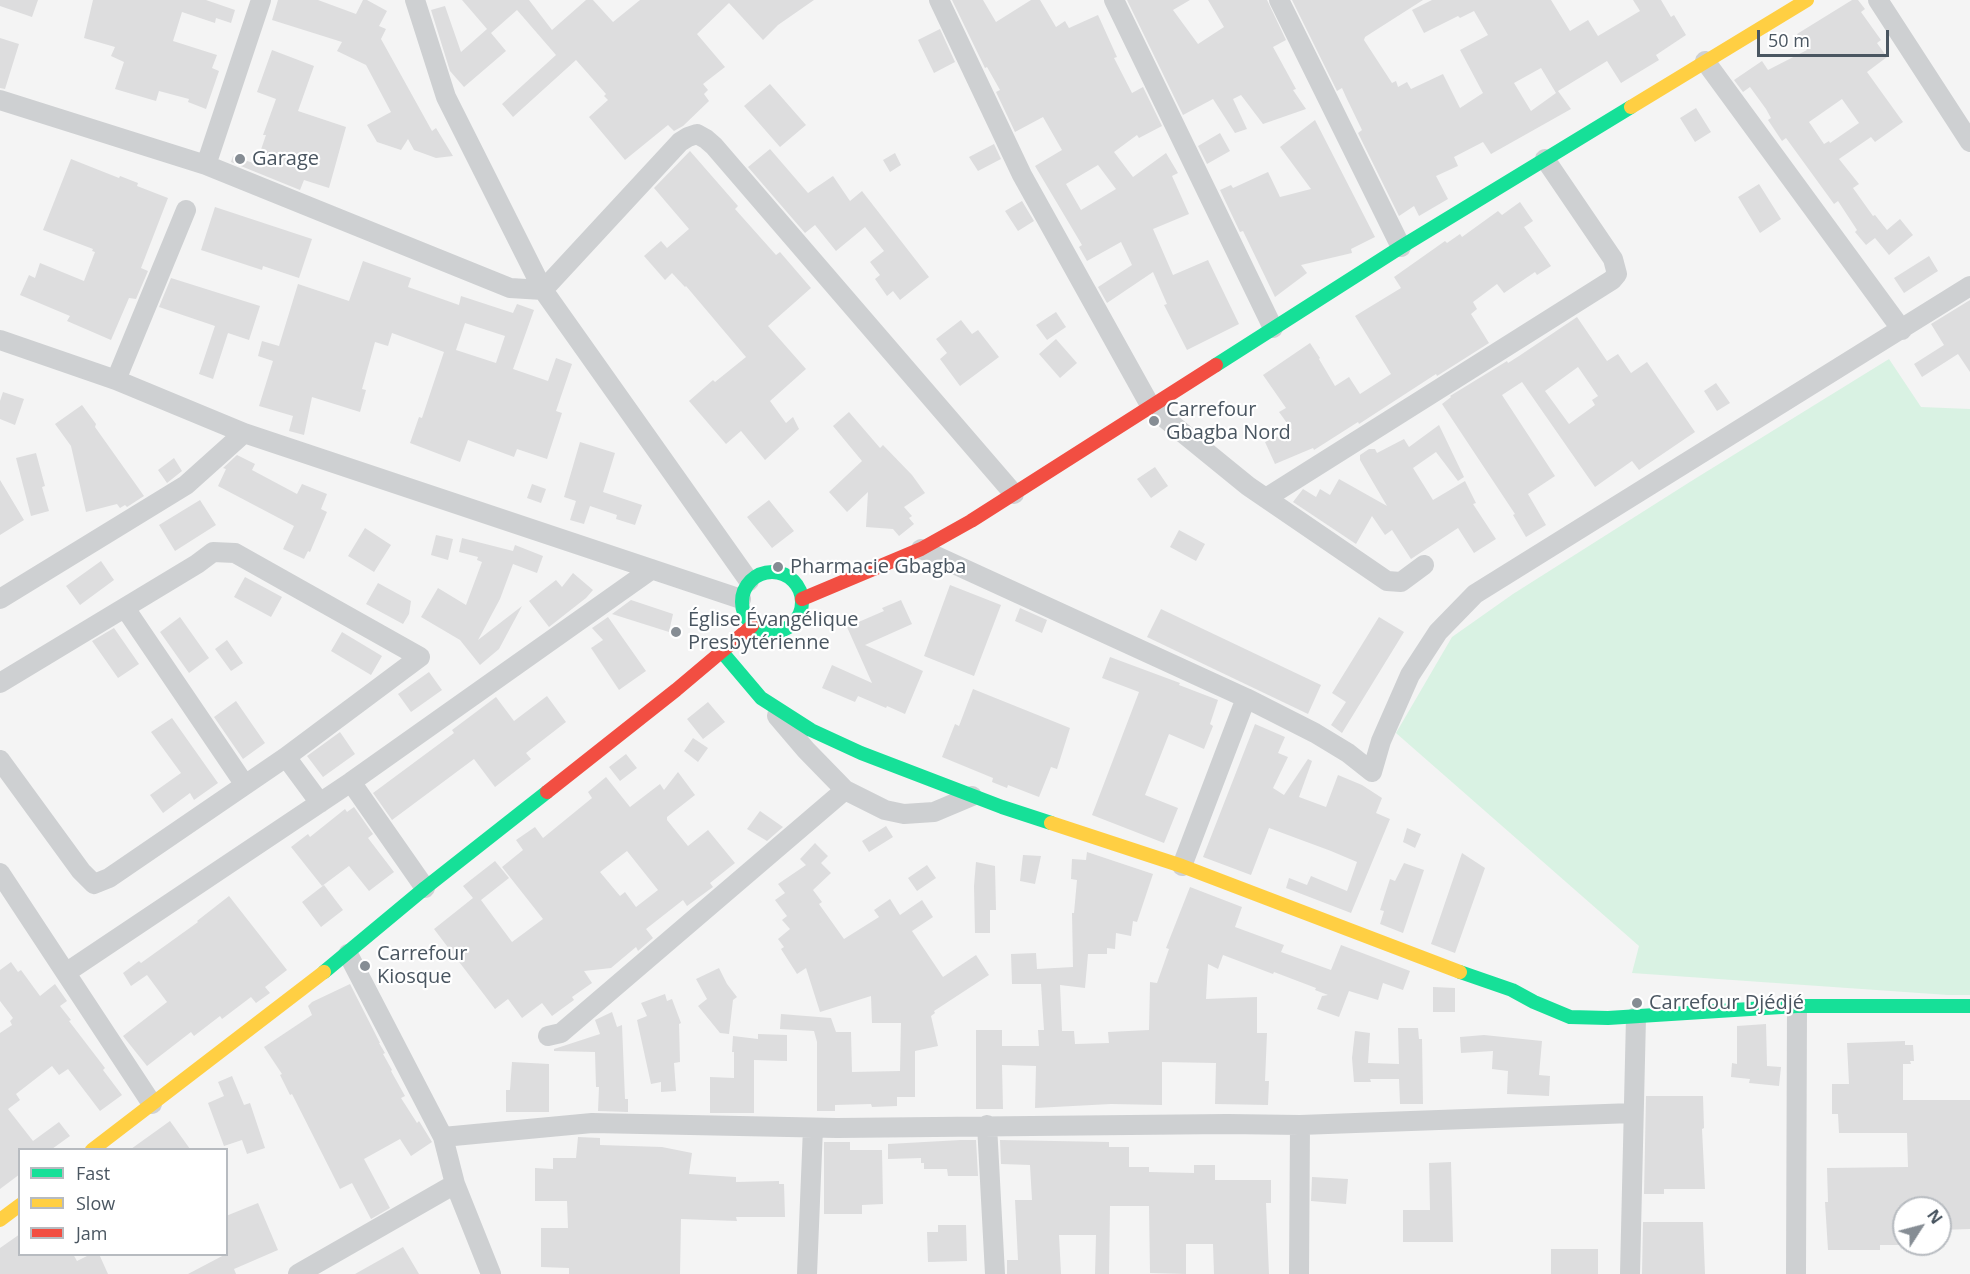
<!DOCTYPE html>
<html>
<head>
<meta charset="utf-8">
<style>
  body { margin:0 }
  #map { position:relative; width:1970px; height:1274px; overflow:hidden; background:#f4f4f4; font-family:"Open Sans",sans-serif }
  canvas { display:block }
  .legend { position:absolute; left:18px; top:1148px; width:210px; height:108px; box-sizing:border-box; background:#fff; border:2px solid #b7bbc0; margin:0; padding:8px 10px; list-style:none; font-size:18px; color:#4a5661 }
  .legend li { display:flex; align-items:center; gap:12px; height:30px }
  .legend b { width:30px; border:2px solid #b7bbc0 }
  .north { position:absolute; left:1892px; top:1196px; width:60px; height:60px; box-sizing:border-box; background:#fff; border:2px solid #b7bbc0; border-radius:50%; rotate:54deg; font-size:16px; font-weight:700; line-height:24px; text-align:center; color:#4a5661 }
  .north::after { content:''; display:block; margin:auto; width:21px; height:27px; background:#868d94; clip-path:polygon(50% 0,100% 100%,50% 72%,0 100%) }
  .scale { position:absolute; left:1757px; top:30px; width:132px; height:27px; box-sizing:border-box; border:3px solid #4a5661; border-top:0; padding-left:8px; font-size:18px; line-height:21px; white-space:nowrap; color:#4a5661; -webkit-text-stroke:4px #fff; paint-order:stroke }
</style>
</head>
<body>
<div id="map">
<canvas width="1970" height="1274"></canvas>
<ul class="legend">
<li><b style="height:8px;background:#16e098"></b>Fast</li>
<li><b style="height:8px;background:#ffcf43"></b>Slow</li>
<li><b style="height:8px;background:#f24e42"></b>Jam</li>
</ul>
<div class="north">N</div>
<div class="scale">50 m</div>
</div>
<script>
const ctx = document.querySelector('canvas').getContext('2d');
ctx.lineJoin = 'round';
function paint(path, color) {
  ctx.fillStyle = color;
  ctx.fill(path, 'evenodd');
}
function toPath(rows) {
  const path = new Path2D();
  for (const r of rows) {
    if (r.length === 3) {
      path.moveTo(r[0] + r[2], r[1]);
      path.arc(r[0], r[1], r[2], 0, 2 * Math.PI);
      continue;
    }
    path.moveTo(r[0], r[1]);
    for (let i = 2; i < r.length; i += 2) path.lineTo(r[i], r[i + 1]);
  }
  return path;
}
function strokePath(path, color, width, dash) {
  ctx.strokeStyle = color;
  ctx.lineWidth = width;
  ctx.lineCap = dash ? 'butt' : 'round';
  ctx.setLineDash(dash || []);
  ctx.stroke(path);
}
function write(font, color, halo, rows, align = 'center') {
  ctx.font = font + ' "Open Sans",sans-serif';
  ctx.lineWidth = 4.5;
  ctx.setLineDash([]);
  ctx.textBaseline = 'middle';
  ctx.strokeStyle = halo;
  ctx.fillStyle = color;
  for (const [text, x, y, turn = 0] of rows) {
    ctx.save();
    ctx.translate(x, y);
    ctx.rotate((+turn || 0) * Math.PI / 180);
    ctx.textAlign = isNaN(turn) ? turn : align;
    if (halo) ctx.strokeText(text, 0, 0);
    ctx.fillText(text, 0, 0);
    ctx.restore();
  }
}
const green = toPath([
  [1889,359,1921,407,1970,409,1970,995,1948,995,1632,973,1639,946,1396,733,1452,637,1513,594,1693,480]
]);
const building = toPath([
  [0,0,38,0,32,17,0,6],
  [93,0,206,0,235,10,231,23,216,18,215,23,182,12,173,41,217,55,212,68,219,71,206,109,188,102,189,99,159,91,156,101,115,89,124,62,111,56,115,47,84,38],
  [278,0,318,0,356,14,363,0,367,0,387,11,379,26,386,29,381,39,432,131,436,128,453,156,436,158,414,150,408,139,401,150,377,142,367,125,391,112,366,65,337,51,342,42,272,20],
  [462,0,529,0,552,30,586,0,593,0,613,22,640,0,814,0,778,25,763,40,729,3,697,34,725,67,703,84,708,90,704,94,709,101,683,126,674,131,668,125,625,160,589,117,608,100,604,96,606,94,576,60,513,117,502,104,556,55,517,10,491,33,506,51,464,87,450,71,431,10,445,6,461,52,487,29],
  [952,0,983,0,996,22,1031,0,1040,0,1056,27,1065,21,1069,28,1098,15,1117,57,1114,58,1132,93,1143,87,1162,126,1139,138,1137,135,1114,152,1133,177,1166,153,1178,173,1172,176,1189,214,1153,229,1173,275,1208,260,1239,324,1187,350,1164,305,1167,304,1153,272,1107,303,1098,287,1132,265,1121,242,1087,261,1079,247,1082,245,1035,166,1062,150,1043,117,1015,132,996,92,1000,90,987,67,985,68],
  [1098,165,1116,189,1081,210,1066,184],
  [1127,0,1190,0,1173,10,1198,44,1224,27,1208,0,1267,0,1286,40,1273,47,1296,89,1293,90,1306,109,1263,124,1241,95,1233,99,1247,129,1235,133,1213,99,1183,115],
  [1292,0,1423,0,1365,37,1364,40,1392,83,1396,81,1398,87,1407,82,1411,89,1443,74,1460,108,1483,93,1460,50,1488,35,1474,11,1460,18,1458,16,1424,33,1412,10,1432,0,1551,0,1570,31,1588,20,1598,36,1640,11,1633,0,1661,0,1671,17,1674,15,1686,35,1656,55,1659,60,1621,83,1607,61,1558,91,1571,109,1491,154,1483,142,1454,157,1458,166,1436,176,1448,199,1419,216,1414,206,1399,216,1358,133,1362,130,1346,97,1347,96,1346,97,1342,88,1337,91],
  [1541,68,1556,93,1531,111,1514,83],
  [1852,0,1858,0,1865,9,1861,12,1881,40,1877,43,1887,57,1867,72,1903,122,1875,142,1871,137,1839,159,1859,184,1853,188,1873,216,1875,215,1887,230,1900,219,1913,235,1889,255,1875,238,1866,245,1855,232,1857,230,1838,201,1834,204,1786,138,1782,141,1768,120,1771,118,1766,109,1750,87,1743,92,1734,80,1762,61,1768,70,1807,50,1797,34],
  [1842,99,1859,123,1830,143,1829,141,1824,144,1809,122],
  [940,29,955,62,934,73,918,40],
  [0,38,19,44,5,89,0,88],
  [272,50,314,66,298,111,346,127,329,188,304,180,300,190,231,162,233,156,256,164,266,135,263,135,276,99,257,92],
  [770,84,806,125,780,147,744,106],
  [1696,108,1711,132,1695,142,1680,118],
  [1315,120,1375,237,1351,249,1352,253,1301,265,1307,273,1275,297,1243,231,1240,232,1220,190,1231,185,1233,188,1268,172,1280,197,1311,189,1280,147],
  [1220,133,1230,151,1207,164,1198,146],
  [994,144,1001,159,978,171,969,157],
  [770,149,808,193,833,176,850,201,862,191,929,277,900,300,893,291,887,296,875,279,880,275,870,262,884,251,865,227,836,251,815,225,805,233,748,167],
  [690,151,738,206,735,209,776,255,780,252,811,288,768,326,806,369,770,401,786,423,793,417,799,429,765,460,741,431,726,444,689,401,713,380,715,382,746,357,686,286,685,287,672,273,665,280,644,256,661,241,667,248,689,229,654,188],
  [895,153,901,165,890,172,883,160],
  [71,159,119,178,120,176,138,183,137,186,168,198,141,268,148,271,136,299,129,298,111,340,67,321,70,316,20,295,29,275,35,278,40,263,84,281,95,252,92,251,93,249,43,230],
  [1759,184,1781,219,1760,233,1738,197],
  [1022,201,1034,221,1018,231,1005,211],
  [1520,202,1533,221,1524,227,1551,266,1537,275,1535,272,1504,293,1497,284,1473,302,1477,309,1471,314,1489,343,1437,376,1436,374,1359,424,1358,422,1314,450,1313,448,1275,464,1265,442,1292,430,1279,412,1286,408,1263,375,1310,343,1320,358,1319,359,1335,386,1349,377,1360,394,1391,374,1355,316,1401,288,1394,277,1445,241,1447,243,1460,234,1462,237,1498,211,1502,215],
  [215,207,312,239,299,278,263,266,262,270,201,250],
  [1929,256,1938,271,1904,293,1894,278],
  [363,261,411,278,408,287,459,305,461,296,513,313,517,304,534,310,513,369,548,381,556,358,572,364,556,411,562,413,547,459,517,449,514,457,468,440,460,462,410,443,419,417,422,418,444,352,392,333,388,346,375,342,362,389,366,390,360,412,312,397,304,435,289,431,293,416,259,406,273,361,258,356,262,341,279,346,298,284,349,301],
  [465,323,505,336,496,363,456,350],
  [171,278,260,306,249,340,228,333,213,379,199,374,215,326,159,307],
  [1970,300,1970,372,1958,354,1922,377,1914,364,1944,345,1931,324],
  [1056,312,1066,327,1047,340,1036,325],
  [1577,317,1607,361,1618,354,1631,373,1647,362,1695,432,1639,470,1632,461,1595,487,1522,382,1502,395,1555,476,1528,494,1546,525,1526,537,1513,515,1515,514,1442,404,1451,397,1450,396,1507,361,1508,363,1519,356],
  [1578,367,1598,396,1592,400,1595,405,1569,424,1545,391],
  [961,320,972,334,978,330,999,357,960,386,940,359,947,353,936,339],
  [1056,339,1077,363,1060,378,1039,354],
  [1716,383,1730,403,1717,411,1704,391],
  [3,392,24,399,15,425,0,419,0,401],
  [82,405,96,424,95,427,144,496,127,507,125,505,120,508,117,504,86,512,71,446,55,424],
  [849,412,880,448,883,445,912,475,925,493,904,507,912,516,909,518,914,524,899,536,893,529,866,527,868,492,847,512,829,492,862,461,833,426],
  [1439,425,1464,477,1458,481,1436,452,1413,468,1433,500,1465,481,1476,503,1473,504,1496,539,1474,553,1458,528,1411,559,1392,530,1385,535,1372,516,1356,544,1293,502,1303,489,1316,497,1320,489,1330,495,1339,479,1387,506,1360,460,1360,455,1369,449,1375,449,1377,453,1404,439,1409,447],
  [580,442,615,453,603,492,642,505,635,525,616,519,617,515,590,506,584,524,570,520,576,501,564,497],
  [36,453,45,486,42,487,49,511,31,516,16,458],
  [237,455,255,464,252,470,297,494,302,484,327,494,321,509,327,512,310,552,308,551,304,559,283,549,294,526,218,486,226,469,223,468],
  [174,458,182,471,167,483,158,470],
  [1155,467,1168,486,1151,498,1137,479],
  [0,480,24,520,0,535],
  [532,484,546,489,541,503,527,498],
  [200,500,216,525,175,551,159,525],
  [769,500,794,531,772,548,747,517],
  [365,528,391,545,374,572,348,556],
  [1179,530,1205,544,1196,561,1170,547],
  [436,535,453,539,448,560,431,555],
  [462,538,513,551,515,545,543,556,537,573,513,564,500,599,478,640,522,606,499,649,480,665,460,640,421,617,438,588,466,605,482,562,477,560,478,557,459,552],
  [101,561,114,580,80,605,66,586],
  [573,573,593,590,586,598,549,627,529,601,556,580,562,587],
  [245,577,282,597,271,617,234,597],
  [378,583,411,601,409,614,403,624,366,604],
  [950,585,1001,605,974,676,924,656],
  [631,600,673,614,669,632,612,614],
  [901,600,912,624,865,645,923,671,905,714,887,706,886,708,858,696,855,702,822,688,832,665,872,683,847,627,884,611,882,608],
  [1020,608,1047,620,1042,633,1015,621],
  [1161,609,1321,685,1308,714,1147,637],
  [180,617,209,658,189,673,160,632],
  [608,617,646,671,619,690,591,648,603,640,592,628],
  [1379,617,1404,632,1342,733,1331,725,1346,702,1332,693],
  [114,628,139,664,118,678,92,641],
  [342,632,382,656,371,675,331,651],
  [227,640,243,663,231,671,215,649],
  [1110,657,1180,683,1179,685,1218,700,1210,724,1213,726,1204,749,1169,734,1145,795,1178,808,1164,843,1092,815,1139,692,1102,678],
  [429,672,442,690,411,712,398,694],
  [973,689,1070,728,1057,769,1051,767,1039,797,1008,785,1007,788,992,782,993,778,942,757,955,724,959,726],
  [547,696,566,722,526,753,531,759,495,787,474,759,392,820,373,793,454,733,452,730,496,697,514,721],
  [236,701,265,743,243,759,214,717],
  [708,702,725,722,703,739,687,719],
  [172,718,218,783,194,800,190,793,163,813,150,795,181,773,151,732],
  [1255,724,1285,737,1278,753,1288,757,1273,788,1284,795,1308,759,1312,761,1299,797,1326,807,1338,775,1362,785,1382,798,1376,813,1390,819,1351,913,1286,888,1289,878,1307,885,1311,876,1347,891,1357,862,1331,851,1269,828,1251,875,1203,857],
  [340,732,355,754,323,777,307,756],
  [693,738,708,748,698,762,684,751],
  [626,754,637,768,620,781,609,767],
  [678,772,695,795,667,817,667,820,688,846,708,830,735,863,710,883,713,887,687,906,683,900,646,929,653,938,638,951,636,947,611,968,584,971,592,983,572,997,574,1000,552,1016,542,1003,522,1018,508,999,495,1009,434,929,473,898,463,886,495,861,509,878,481,900,512,942,543,919,502,867,523,850,516,840,535,827,543,838,592,798,588,792,606,777,630,807,660,784,664,790],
  [627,851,658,890,636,907,625,892,620,896,600,872],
  [354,807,373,834,368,838,394,872,369,891,349,866,322,886,291,847,308,834,310,837,345,809,347,812],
  [760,811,783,827,767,841,747,829],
  [886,826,893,837,869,852,862,841],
  [1407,828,1421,834,1415,848,1403,842],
  [815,843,828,856,821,863,831,873,813,890,822,902,819,904,844,939,879,917,874,910,890,899,900,915,922,900,933,917,912,931,943,977,976,955,989,975,934,1011,935,1013,931,1016,938,1046,915,1051,915,1097,897,1097,897,1106,872,1107,871,1104,835,1105,835,1111,817,1111,817,1042,814,1031,780,1029,781,1014,831,1018,836,1032,851,1032,852,1072,900,1071,901,1023,872,1023,871,996,820,1012,806,968,797,974,781,949,784,947,778,939,790,929,782,920,787,916,775,900,785,893,778,884,806,865,800,859],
  [1087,852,1153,874,1137,922,1133,921,1131,936,1116,933,1115,949,1107,948,1107,954,1088,954,1085,988,1060,985,1062,1031,1074,1031,1075,1044,1109,1043,1108,1032,1149,1030,1150,982,1157,983,1169,949,1166,948,1190,887,1242,907,1235,927,1284,945,1281,952,1331,970,1341,945,1410,971,1403,990,1383,983,1378,1000,1349,991,1339,1017,1317,1009,1322,996,1328,995,1315,990,1316,988,1274,972,1273,974,1223,955,1218,969,1208,964,1206,999,1257,997,1257,1033,1267,1033,1265,1081,1269,1081,1268,1105,1215,1104,1216,1063,1162,1062,1162,1105,1111,1104,1035,1108,1036,1066,1002,1065,1003,1109,976,1109,976,1030,1002,1030,1002,1046,1039,1046,1038,1030,1044,1030,1041,984,1012,984,1011,954,1036,953,1037,969,1073,967,1072,913,1074,913,1077,880,1071,879,1072,859,1086,860],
  [1462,853,1485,868,1455,953,1431,944],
  [1023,855,1041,856,1035,884,1020,881],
  [976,862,995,866,996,910,990,910,990,933,975,933,974,886],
  [1404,863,1424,870,1403,933,1380,924,1384,911,1380,910,1390,879,1395,881],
  [927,865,936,878,917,891,908,878],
  [324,885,343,910,321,927,302,902],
  [229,896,287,970,265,987,270,993,256,1003,251,997,222,1019,220,1016,194,1036,191,1032,147,1066,123,1036,167,1002,147,975,131,986,123,973,139,961,141,963,198,922,197,921],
  [11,962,18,972,21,970,40,996,55,984,67,1001,60,1006,71,1020,69,1021,105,1068,103,1070,122,1095,100,1111,68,1069,59,1075,52,1066,16,1094,20,1100,8,1109,33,1141,59,1122,70,1136,52,1149,20,1149,20,1174,0,1189,0,1033,12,1025,10,1021,13,1018,0,1001,0,970],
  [719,968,727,984,737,997,733,1000,729,1034,720,1033,698,1006,707,999,696,979],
  [350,984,380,1043,379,1043,385,1053,383,1054,392,1070,391,1071,405,1096,401,1098,417,1123,419,1121,432,1142,411,1156,400,1139,364,1159,390,1208,371,1219,352,1183,340,1189,292,1094,290,1095,280,1075,282,1074,264,1047,312,1015,308,1006,312,1002],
  [1433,987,1455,988,1455,1012,1433,1012],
  [665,994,667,1001,672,999,681,1023,679,1024,680,1062,674,1063,676,1091,661,1092,661,1082,651,1084,637,1020,647,1016,641,1003],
  [612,1012,617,1027,622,1025,625,1099,628,1099,628,1112,598,1111,599,1087,596,1087,595,1052,554,1051,554,1049,600,1034,595,1020],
  [1766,1024,1767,1066,1781,1067,1779,1086,1749,1083,1750,1079,1731,1077,1732,1063,1737,1064,1737,1026],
  [1398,1028,1418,1028,1419,1039,1422,1039,1423,1104,1400,1104,1399,1079,1370,1079,1371,1082,1354,1082,1352,1058,1355,1031,1370,1033,1368,1063,1399,1064],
  [758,1034,787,1035,787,1061,754,1060,754,1113,710,1113,710,1077,734,1078,734,1052,732,1052,733,1036,758,1039],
  [1484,1035,1542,1041,1539,1075,1550,1076,1549,1096,1507,1094,1508,1071,1492,1069,1493,1051,1461,1053,1460,1037],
  [1905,1041,1905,1045,1913,1045,1914,1061,1910,1061,1911,1064,1903,1064,1903,1100,1970,1100,1970,1229,1940,1230,1940,1208,1903,1208,1903,1245,1880,1245,1880,1250,1828,1250,1825,1202,1828,1202,1827,1168,1908,1167,1907,1133,1839,1133,1838,1114,1832,1114,1832,1084,1849,1084,1847,1043],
  [512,1062,549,1064,549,1112,506,1112,506,1090,510,1090],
  [232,1076,244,1105,250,1103,265,1148,247,1154,242,1140,224,1146,208,1103,224,1096,218,1082],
  [1646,1096,1703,1096,1704,1128,1702,1129,1705,1189,1664,1189,1664,1194,1644,1194],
  [170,1121,190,1149,131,1149],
  [578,1137,600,1138,600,1145,662,1147,692,1153,689,1174,736,1177,736,1182,779,1181,779,1184,784,1184,785,1217,736,1217,737,1221,681,1219,680,1274,569,1274,569,1268,541,1267,541,1228,568,1228,567,1201,535,1201,535,1168,553,1169,553,1158,576,1158],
  [961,1140,976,1140,978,1176,948,1176,947,1169,924,1169,924,1163,921,1163,921,1158,888,1159,888,1144],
  [1000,1140,1109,1142,1109,1147,1129,1147,1129,1167,1149,1167,1149,1172,1194,1173,1194,1165,1215,1165,1215,1180,1271,1180,1271,1203,1266,1203,1269,1274,1214,1274,1213,1244,1186,1244,1186,1274,1150,1273,1149,1206,1110,1206,1109,1274,1095,1274,1096,1235,1059,1235,1061,1274,1007,1274,1007,1260,1018,1260,1015,1200,1032,1200,1030,1165,1001,1164],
  [824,1142,850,1142,850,1150,882,1150,883,1204,862,1205,862,1214,824,1214],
  [1451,1162,1453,1242,1403,1242,1403,1210,1430,1210,1429,1163],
  [1312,1177,1348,1179,1346,1204,1311,1201],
  [258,1203,278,1250,234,1269,236,1274,188,1274,226,1254,226,1216],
  [1643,1222,1703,1222,1705,1274,1642,1274],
  [938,1225,966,1225,967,1261,928,1262,927,1232,938,1232],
  [20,1234,20,1254,73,1254,77,1261,91,1254,99,1254,108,1274,0,1274,0,1248],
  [403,1247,419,1274,355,1274],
  [1551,1249,1598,1249,1598,1274,1551,1274]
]);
const street = toPath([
  [415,0,446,97,543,290,749,581],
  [939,0,1022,175,1151,407,1248,486,1387,581,1401,582,1424,565],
  [1114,0,1273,328],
  [1279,0,1401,247],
  [1878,0,1970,142],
  [1705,61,1902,330],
  [0,100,206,165,510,288,543,290],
  [206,165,261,0],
  [543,290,680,142,688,137,697,134,706,139,714,146,1014,494],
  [0,340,116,380,244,433,741,599],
  [116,380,186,210],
  [1266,498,1612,280,1617,274,1613,259,1545,159],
  [921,549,1246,698,1315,733,1348,753,1372,772,1381,741,1410,675,1438,632,1475,594,1970,286],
  [0,599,186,485,244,433],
  [125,608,245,785],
  [0,683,197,564,213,552,235,553,420,657,286,757,109,878,94,884,81,871,0,760],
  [777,716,806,750,845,790,885,810,904,814,934,812,972,796],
  [286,757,320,803],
  [351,782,425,888],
  [1182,866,1246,698],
  [0,873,152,1104],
  [348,954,443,1137,455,1184,491,1274],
  [67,972,351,782,652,569],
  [548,1036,561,1033,845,790],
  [987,1125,995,1274],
  [443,1137,592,1123,837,1128,1227,1124,1300,1125,1633,1113],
  [298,1274,455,1184],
  [807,1274,813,1128],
  [1299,1274,1300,1125],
  [1630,1274,1636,1017],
  [1796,1274,1797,1006]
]);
const fast = toPath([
  [1216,365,1401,247,1631,107],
  [772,602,30],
  [722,652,761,698,811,730,861,753,1002,807,1051,823],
  [324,972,425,888,547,792],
  [1460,972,1512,990,1534,1002,1570,1017,1608,1018,1797,1006,1970,1006]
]);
const slow = toPath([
  [1631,107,1807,0],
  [1051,823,1182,866,1460,972],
  [92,1150,324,972],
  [0,1220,20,1205]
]);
const jam = toPath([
  [802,599,921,549,971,521,1216,365],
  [547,792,676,690,752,626]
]);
const markers = [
  [240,159,6,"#868d94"],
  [1154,421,6,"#868d94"],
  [778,567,6,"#868d94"],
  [676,632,6,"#868d94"],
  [365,966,6,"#868d94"],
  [1637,1003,6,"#868d94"]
];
const poiNames = [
  ["Garage",252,159],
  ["Carrefour",1166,410],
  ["Gbagba Nord",1166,433],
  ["Pharmacie Gbagba",790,567],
  ["Église Évangélique",688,620],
  ["Presbytérienne",688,643],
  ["Carrefour",377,954],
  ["Kiosque",377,977],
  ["Carrefour Djédjé",1649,1003]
];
paint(green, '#d9f2e3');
paint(building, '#ddddde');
strokePath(street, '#ced0d2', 20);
strokePath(fast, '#16e098', 14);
strokePath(slow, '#ffcf43', 14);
strokePath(jam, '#f24e42', 14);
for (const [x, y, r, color] of markers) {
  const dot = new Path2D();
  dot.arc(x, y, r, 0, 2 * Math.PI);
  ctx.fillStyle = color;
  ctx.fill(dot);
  strokePath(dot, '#fff', 2);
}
write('20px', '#4a5661', '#fff', poiNames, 'left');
</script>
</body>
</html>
